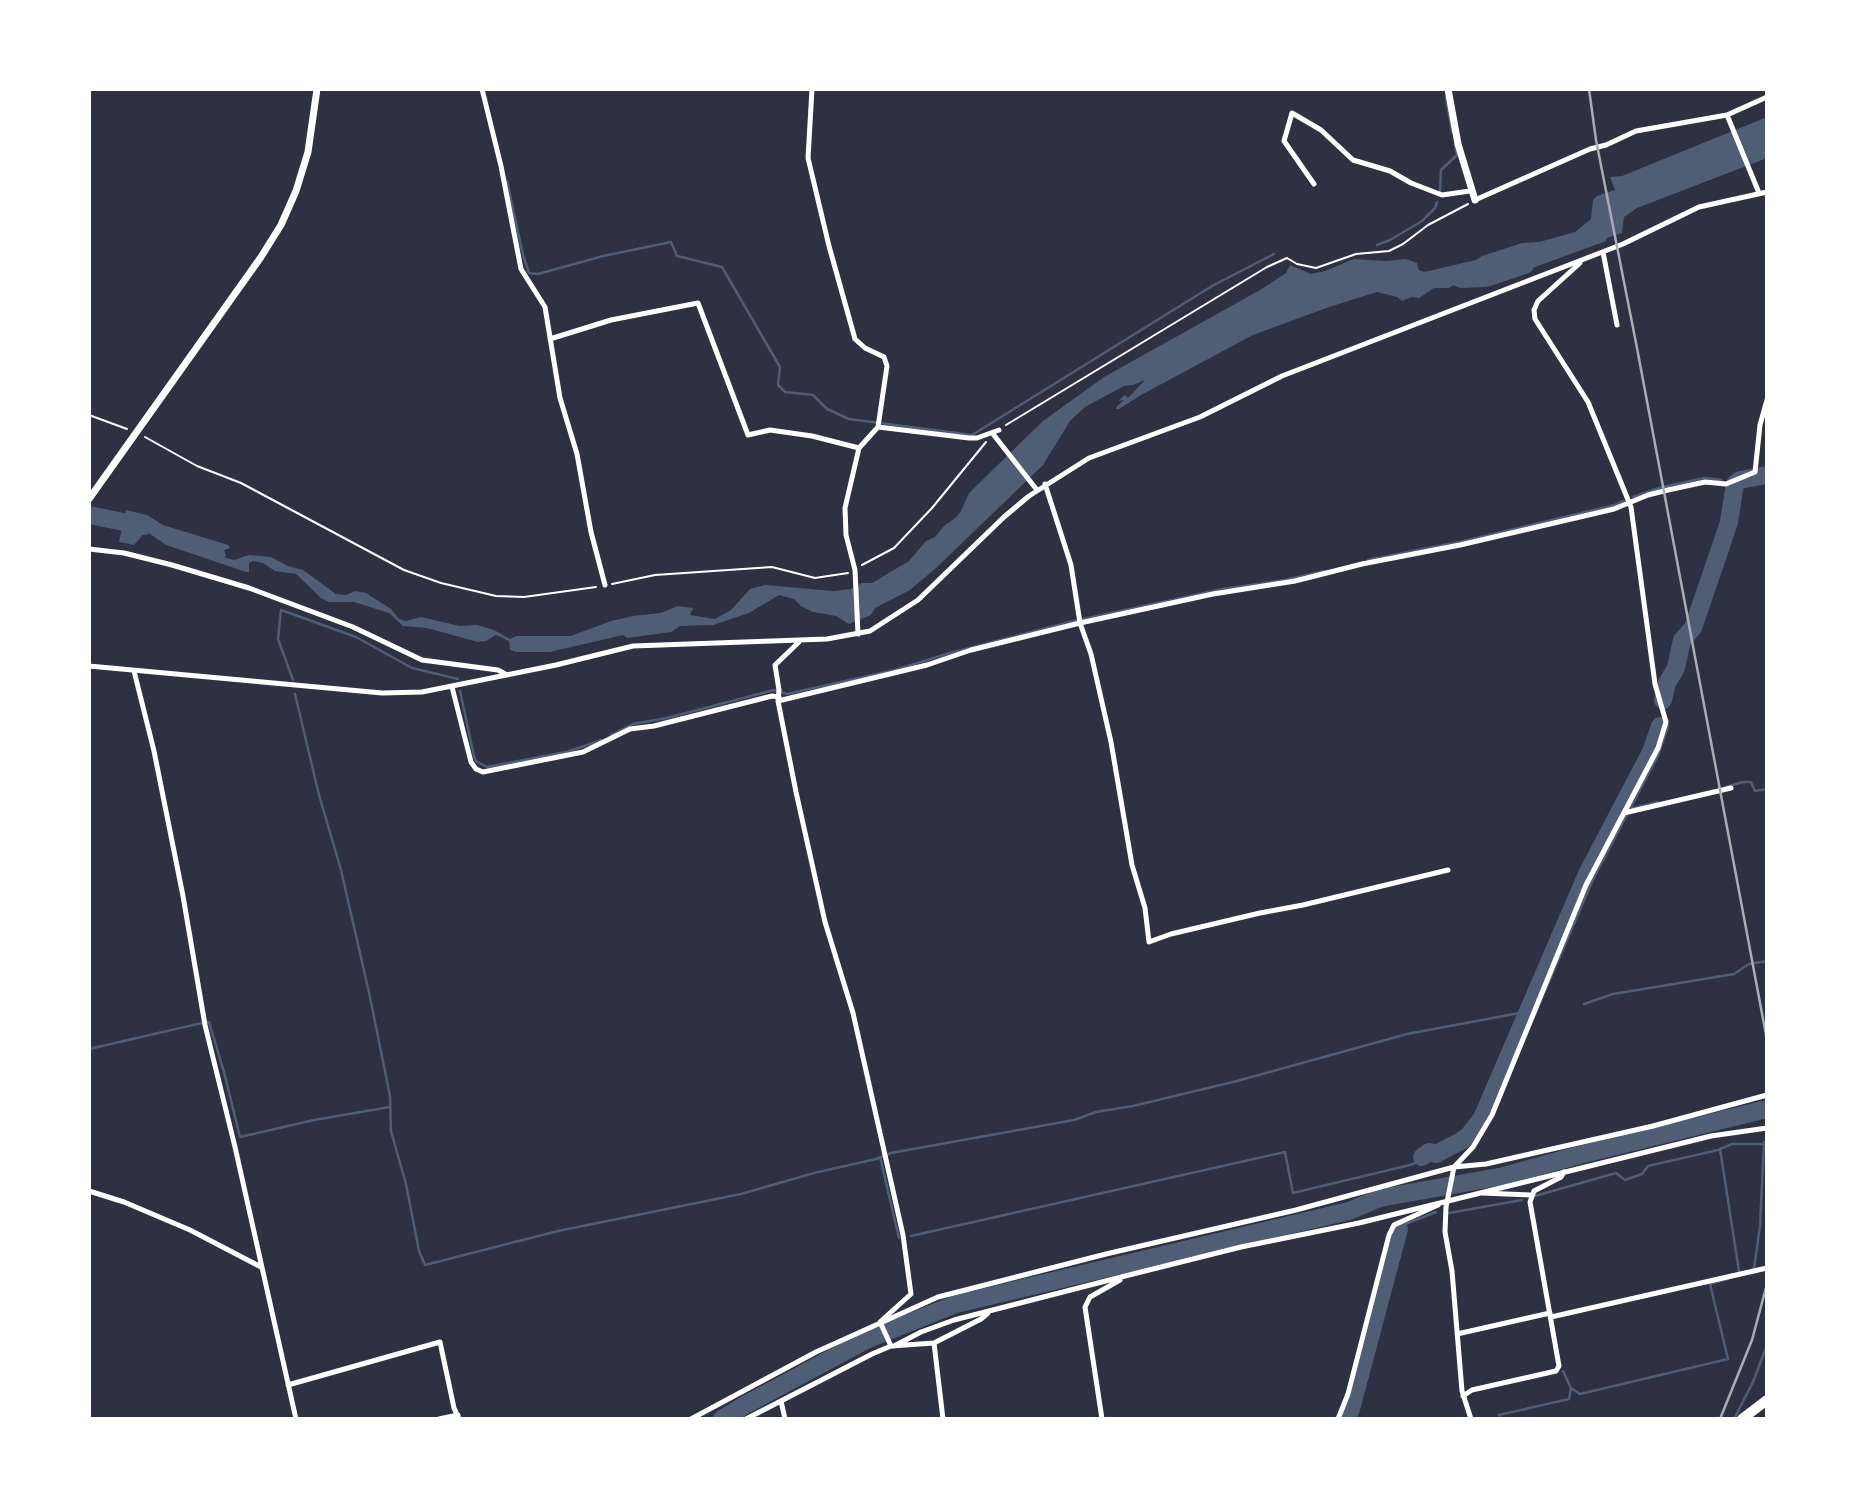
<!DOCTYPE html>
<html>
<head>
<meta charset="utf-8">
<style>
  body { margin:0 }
  #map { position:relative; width:1856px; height:1508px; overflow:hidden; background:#2d3142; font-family:Quicksand,sans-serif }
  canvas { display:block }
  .frame { position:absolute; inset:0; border:91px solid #fff; pointer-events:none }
</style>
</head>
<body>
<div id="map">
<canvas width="1856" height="1508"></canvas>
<div class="frame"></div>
</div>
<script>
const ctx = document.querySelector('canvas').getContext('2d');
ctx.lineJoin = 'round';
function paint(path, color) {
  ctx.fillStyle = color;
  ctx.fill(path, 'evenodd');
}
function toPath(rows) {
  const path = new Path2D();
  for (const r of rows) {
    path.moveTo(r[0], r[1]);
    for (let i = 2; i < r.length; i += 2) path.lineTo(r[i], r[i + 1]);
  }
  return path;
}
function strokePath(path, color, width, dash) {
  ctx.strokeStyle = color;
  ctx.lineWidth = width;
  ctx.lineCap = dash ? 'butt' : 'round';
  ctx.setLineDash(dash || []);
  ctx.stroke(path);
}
const water = toPath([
  [1767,117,1767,158,1637,208,1624,217,1622,233,1607,238,1606,241,1508,277,1506,276,1505,269,1495,270,1489,274,1483,281,1468,287,1461,288,1454,285,1449,288,1434,288,1419,298,1412,297,1402,301,1397,297,1377,292,1329,307,1253,335,1141,395,1119,409,1116,409,1117,406,1124,400,1119,401,1120,399,1125,395,1128,398,1145,380,1133,385,1124,386,1085,407,1070,421,1043,465,935,569,910,590,875,608,871,615,849,624,836,616,813,612,801,606,794,599,779,595,749,613,713,625,680,626,671,632,627,638,623,635,550,652,516,652,510,650,509,641,496,635,486,641,478,642,427,628,403,626,389,613,354,602,329,602,321,598,296,574,275,571,263,563,253,561,249,563,249,572,246,572,166,545,146,531,134,545,119,542,126,510,147,515,163,525,228,545,230,548,224,550,226,556,224,557,234,560,249,555,271,557,288,566,303,570,336,594,346,595,355,591,366,593,391,609,399,619,406,621,421,617,460,626,477,625,494,630,510,639,516,636,571,636,611,621,633,616,661,613,678,606,693,608,690,615,715,619,731,610,750,589,765,585,833,591,851,589,862,583,872,583,909,561,926,541,935,537,944,526,954,519,960,513,969,493,1043,421,1104,377,1260,290,1286,273,1290,265,1311,274,1325,271,1354,259,1386,261,1406,259,1417,263,1419,270,1424,272,1476,260,1482,256,1522,243,1539,242,1575,232,1591,219,1593,200,1597,196,1615,190,1610,177,1622,176]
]);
const stream = toPath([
  [1446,97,1452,132],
  [507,181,523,255,529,273,538,274,603,256,671,242,677,256,722,267,780,367,778,385,785,392,813,395,827,409,849,419,972,435,1212,286,1274,254],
  [1440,191,1441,170,1457,155,1455,145],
  [1377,245,1390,240,1422,221,1435,208,1437,202],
  [1633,497,1659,488,1704,478,1721,480],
  [1368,560,1464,541,1615,505,1624,501],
  [293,680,278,639,281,610,356,637,412,668,458,679],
  [460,691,474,756,476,761,487,767,566,752,602,740],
  [295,694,319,795,341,870,370,997,390,1096,391,1131,406,1184,419,1251,425,1265,558,1231,741,1194,814,1173,876,1159,891,1153,1074,1120,1096,1112,1133,1106,1237,1081,1407,1034,1530,1011],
  [611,735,633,724,667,718,774,690,787,694,895,670,950,653,1074,621,1223,589,1285,580,1324,571],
  [1726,787,1743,782,1751,782,1755,791,1767,789],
  [1630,809,1658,802],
  [1584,1004,1613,994,1734,974,1749,964,1767,961],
  [207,1022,209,1022,224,1072,240,1137,314,1120,390,1107],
  [89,1049,202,1023],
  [1760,1111,1761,1114],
  [1720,1149,1739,1271],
  [880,1157,899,1238],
  [1535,1196,1616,1173,1625,1180,1642,1174,1648,1166,1718,1150,1732,1144,1764,1144,1764,1142],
  [1449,1213,1522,1200],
  [1398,1232,1403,1225,1436,1212],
  [911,1236,1285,1152,1293,1193,1410,1165,1436,1154],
  [1754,1269,1760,1226,1764,1144],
  [1571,1388,1580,1394,1728,1359,1710,1284,1728,1279],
  [1500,1419,1499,1415,1569,1399,1571,1388,1563,1371],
  [1734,1419,1753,1382,1767,1345]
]);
const river = toPath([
  [1461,279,1486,278,1525,265],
  [89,515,144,526],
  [1663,700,1667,683,1676,668,1682,640,1693,628,1722,543,1729,522,1735,484,1740,480,1767,475],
  [1422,1157,1429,1152,1436,1154,1461,1141,1469,1135,1482,1118,1587,874,1651,752,1660,726],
  [722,1419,745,1405,866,1340,956,1304,1349,1211,1380,1198,1504,1176,1579,1155,1767,1109],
  [1345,1419,1351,1409,1399,1229]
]);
const path = toPath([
  [89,415,127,429],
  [1006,425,1267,267,1287,258,1297,264,1316,268,1356,254,1389,251,1403,244,1428,225,1468,204],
  [145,437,197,466,241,483,404,570,441,583,496,596,524,597,596,587],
  [862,565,894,548,932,508,986,442],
  [612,584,655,575,772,567,815,578,848,573]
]);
const minor = toPath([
  [482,89,501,166,521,269,545,307,560,398,577,454,591,532,605,585],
  [812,89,808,158,829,246,855,339,865,348,884,357,887,366,878,427,859,448,845,508,846,535,855,570,858,634],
  [1727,115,1759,193],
  [1314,184,1284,141,1292,113,1321,130,1353,160,1390,171,1411,183,1442,195,1470,191],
  [1475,200,1590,149,1606,145,1636,131,1727,115,1767,97],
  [1603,252,1617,325],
  [550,339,611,320,698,303,748,435,770,430,812,436,859,448],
  [878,427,969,438,977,438,999,430],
  [993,434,1037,490],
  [1045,484,1071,565,1080,623,1091,654,1111,742,1132,865,1145,908,1149,942,1171,934,1260,913,1303,905,1448,870],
  [89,549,124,553,172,565,249,588,353,627,422,660,498,670,507,675],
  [799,642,775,665,779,690,778,701,796,792,825,922,853,1013,903,1235,911,1294,880,1322,891,1346],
  [89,666,382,693,422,692,556,665,633,646,827,639,870,631,918,600,1004,517,1029,496,1089,458,1200,417,1282,376,1623,244,1699,207,1767,192],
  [134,671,154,751,183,896,205,1025,235,1147,296,1419],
  [452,687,471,762,476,769,483,772,583,752,630,729,654,726,772,696,779,697],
  [778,701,927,665,971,650,1080,623,1213,594,1295,581,1362,564,1460,545,1614,509,1648,495,1668,490,1705,482,1726,484,1755,472,1760,425,1767,400],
  [1624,813,1731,788],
  [89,1191,124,1202,190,1230,261,1267],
  [1482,1193,1531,1195],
  [1551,1317,1767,1268],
  [1457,1334,1550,1313],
  [934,1343,943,1419],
  [894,1346,921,1332,954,1320,1129,1275,1241,1247,1359,1223,1711,1136,1767,1128],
  [288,1385,440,1342,454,1408,459,1419],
  [1463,1396,1472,1390,1556,1371,1559,1366,1530,1202,1534,1191,1561,1177,1564,1172],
  [781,1401,785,1419],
  [439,1419,458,1415],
  [691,1419,816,1352,938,1297,1106,1254,1296,1210,1454,1167,1486,1164,1653,1126,1767,1095],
  [746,1419,872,1354,891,1346,934,1343,981,1319,988,1313],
  [1102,1419,1085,1307,1090,1297,1120,1280],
  [1338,1419,1348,1394,1389,1235,1394,1225,1438,1205],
  [1471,1419,1462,1391,1452,1271,1445,1232,1446,1207,1454,1167,1473,1147,1492,1115,1586,885,1658,748,1666,722,1655,684,1631,507,1588,402,1535,319,1534,310,1538,301,1580,263]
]);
const secondary = toPath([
  [1448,89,1458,144,1475,200],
  [89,499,261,257,281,225,296,191,308,152,317,89]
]);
const motorway = toPath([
  [1742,1419,1767,1400]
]);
const rail = toPath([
  [1589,89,1596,140,1637,348,1767,1040],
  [1720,1419,1752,1340,1767,1284]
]);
paint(water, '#4f5d75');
strokePath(stream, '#4f5d75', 2.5);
strokePath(river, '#4f5d75', 18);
strokePath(path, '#fff', 2);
strokePath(minor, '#fff', 5);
strokePath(secondary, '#fff', 7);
strokePath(motorway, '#fff', 10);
strokePath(rail, '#abadb3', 2.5);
</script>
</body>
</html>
